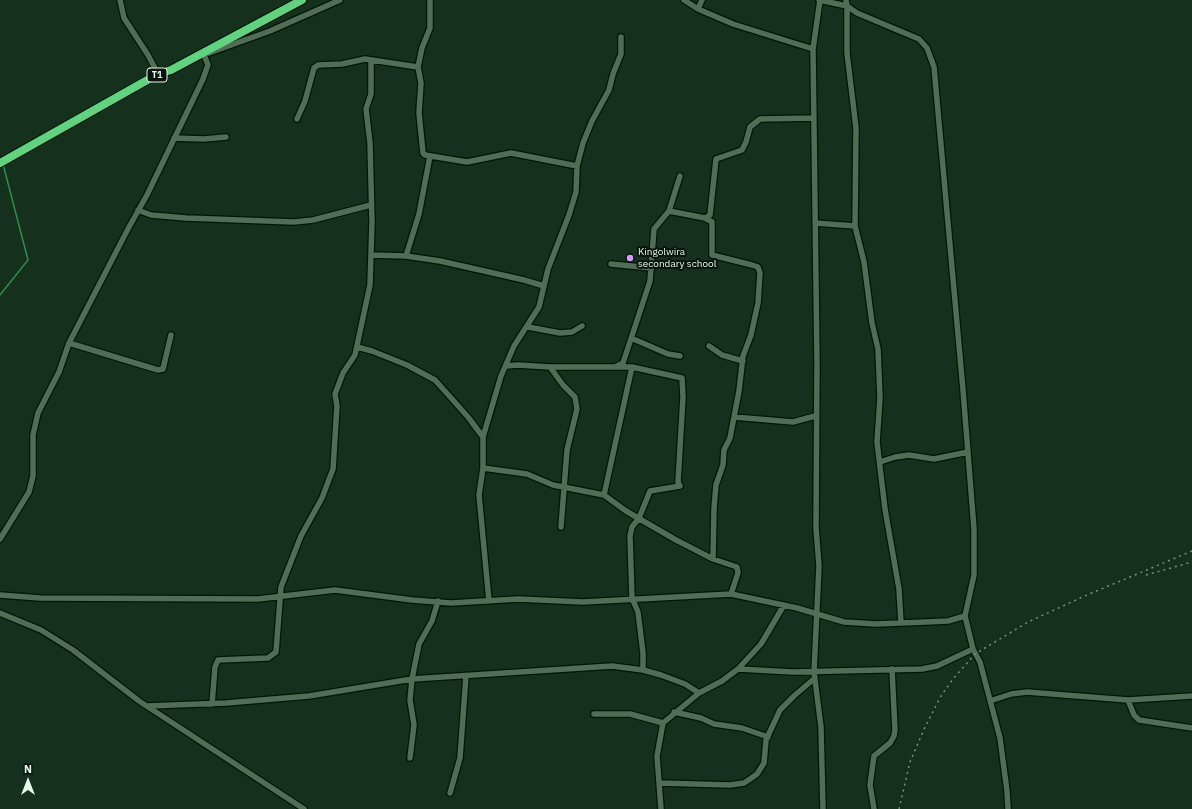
<!DOCTYPE html>
<html>
<head>
<meta charset="utf-8">
<style>
  body { margin:0 }
  #map { position:relative; width:1192px; height:809px; overflow:hidden; background:#15301c; font-family:"IBM Plex Sans",sans-serif }
  canvas { display:block }
  .north { position:absolute; left:8px; top:761px; width:40px; height:40px; -webkit-text-stroke:3px #09150c; paint-order:stroke; rotate:0deg; font-size:11px; font-weight:700; line-height:16px; text-align:center; color:#e7f8ea }
  .north::after { content:''; display:block; margin:auto; width:14px; height:18px; background:#e7f8ea; clip-path:polygon(50% 0,100% 100%,50% 72%,0 100%) }
</style>
</head>
<body>
<div id="map">
<canvas width="1192" height="809"></canvas>
<div class="north">N</div>
</div>
<script>
const ctx = document.querySelector('canvas').getContext('2d');
ctx.lineJoin = 'round';
function toPath(rows) {
  const path = new Path2D();
  for (const r of rows) {
    path.moveTo(r[0], r[1]);
    for (let i = 2; i < r.length; i += 2) path.lineTo(r[i], r[i + 1]);
  }
  return path;
}
function strokePath(path, color, width, dash) {
  ctx.strokeStyle = color;
  ctx.lineWidth = width;
  ctx.lineCap = dash ? 'butt' : 'round';
  ctx.setLineDash(dash || []);
  ctx.stroke(path);
}
function write(font, color, halo, rows, align = 'center') {
  ctx.font = font + ' "IBM Plex Sans",sans-serif';
  ctx.lineWidth = 4;
  ctx.setLineDash([]);
  ctx.textBaseline = 'middle';
  ctx.strokeStyle = halo;
  ctx.fillStyle = color;
  for (const [text, x, y, turn = 0] of rows) {
    ctx.save();
    ctx.translate(x, y);
    ctx.rotate((+turn || 0) * Math.PI / 180);
    ctx.textAlign = isNaN(turn) ? turn : align;
    if (halo) ctx.strokeText(text, 0, 0);
    ctx.fillText(text, 0, 0);
    ctx.restore();
  }
}
const stream = toPath([
  [0,295,28,260,3,164]
]);
const minor = toPath([
  [120,0,124,18,148,55,158,74],
  [430,0,430,28,422,48,418,67,421,83,419,113,423,153,425,155,467,162,511,153,577,166],
  [684,0,698,9,733,24,813,49],
  [819,0,847,6,847,53,856,128,855,226,864,262,872,323,878,349,880,398,877,442,885,509,899,589,901,623],
  [820,0,813,49,817,362,816,528,819,566,814,672,821,727,823,809],
  [846,0,847,6,857,13,919,39,927,48,934,67,963,390,974,529,974,575,965,616,973,649,980,662,1000,738,1007,791,1008,809],
  [698,9,702,0],
  [209,53,270,31,340,0],
  [297,119,305,101,314,68,318,65,342,64,365,59,418,67],
  [174,138,204,139,226,137],
  [138,210,151,215,186,218,294,222,313,220,371,205],
  [669,211,705,218,712,222,712,255,752,265,758,267,760,273,758,303,751,335,743,356,739,391,730,438,724,450,723,465,716,485,714,508,713,559],
  [705,218,710,215,716,159,742,150,746,142,750,127,760,119,814,118],
  [815,223,855,226],
  [371,255,406,256,440,261,524,280,544,286],
  [406,256,419,214,430,156],
  [611,264,652,268],
  [528,327,560,333,572,332,582,326],
  [631,338,668,354,680,356],
  [69,343,158,370,163,369,171,335],
  [709,346,722,355,743,361],
  [357,347,372,351,407,365,435,380,468,417,483,437],
  [506,366,518,365,550,367,632,367,682,378,683,397,678,482,680,486,650,491,639,518,632,527,630,536,632,598,638,612,643,653,643,670],
  [617,366,623,363,650,281,654,229,669,211,680,176],
  [550,367,563,385,575,397,577,409,567,450,561,527],
  [734,417,793,422,815,416],
  [880,462,895,457,909,455,934,459,968,452],
  [483,468,527,474,553,485,604,495,626,511,676,540,713,559,737,567,738,573,731,594],
  [604,495,632,367],
  [0,539,29,492,33,476,33,435,38,413,59,372,69,343,129,227,147,195,203,79,208,65,203,52],
  [0,595,40,598,258,599,335,590,412,600,451,603,518,599,583,602,731,594,797,608,844,622,876,624,926,622,948,621,965,616],
  [489,601,479,495,483,468,483,437,501,376,514,346,539,307,548,269,569,215,576,192,577,166,583,143,592,121,609,90,613,74,621,54,621,37],
  [0,613,41,630,73,650,139,701,304,809],
  [738,669,793,672,922,669,937,666,973,649],
  [1128,700,1134,715,1139,720,1192,728],
  [990,701,1011,694,1027,692,1128,700,1192,696],
  [212,704,215,667,218,660,268,658,276,652,281,587,301,536,322,498,333,469,337,406,335,394,343,373,355,355,370,285,372,222,370,143,366,109,371,94,371,60],
  [147,706,226,703,309,696,412,679,612,666,643,670,661,675,685,684,699,693],
  [674,712,701,718,714,724,742,728,768,737],
  [594,714,630,714,663,723],
  [410,758,414,725,410,700,412,679,419,644,432,621,438,601],
  [659,783,730,785,744,783,750,779,757,774,764,763,766,740,780,710,795,695,815,678],
  [450,793,460,758,466,676],
  [661,809,657,756,663,723,699,693,722,681,738,669,761,644,784,605],
  [874,809,870,785,874,756,890,743,894,736,895,730,892,669]
]);
const highway = toPath([
  [0,163,158,74,171,70,302,0]
]);
const rail = toPath([
  [1146,575,1192,562],
  [899,809,910,762,925,727,941,696,953,679,975,654,1028,622,1087,595,1192,551]
]);
const markers = [
  [630,258,4,"#d49cfc"]
];
const shields = [
  [157,75,20]
];
const shieldNames = [
  ["T1",157,75]
];
const poiNames = [
  ["Kingolwira",638,252],
  ["secondary school",638,264]
];
strokePath(stream, '#338a4e', 1.5);
strokePath(minor, '#001706', 8);
strokePath(highway, '#001706', 10);
strokePath(minor, '#516d56', 5.5);
strokePath(highway, '#62d281', 8);
strokePath(rail, '#7b9180', 1.5, [2, 4]);
for (const [x, y, r, color] of markers) {
  const dot = new Path2D();
  dot.arc(x, y, r, 0, 2 * Math.PI);
  ctx.fillStyle = color;
  ctx.fill(dot);
  strokePath(dot, '#09150c', 1.5);
}
for (const [x, y, w] of shields) {
  const box = new Path2D();
  box.roundRect(x - w / 2, y - 7, w, 14, 3);
  ctx.fillStyle = '#09150c';
  ctx.fill(box);
  strokePath(box, '#e7f8ea', 1);
}
write('bold 9px', '#e7f8ea', null, shieldNames);
write('10px', '#e7f8ea', '#09150c', poiNames, 'left');
</script>
</body>
</html>
